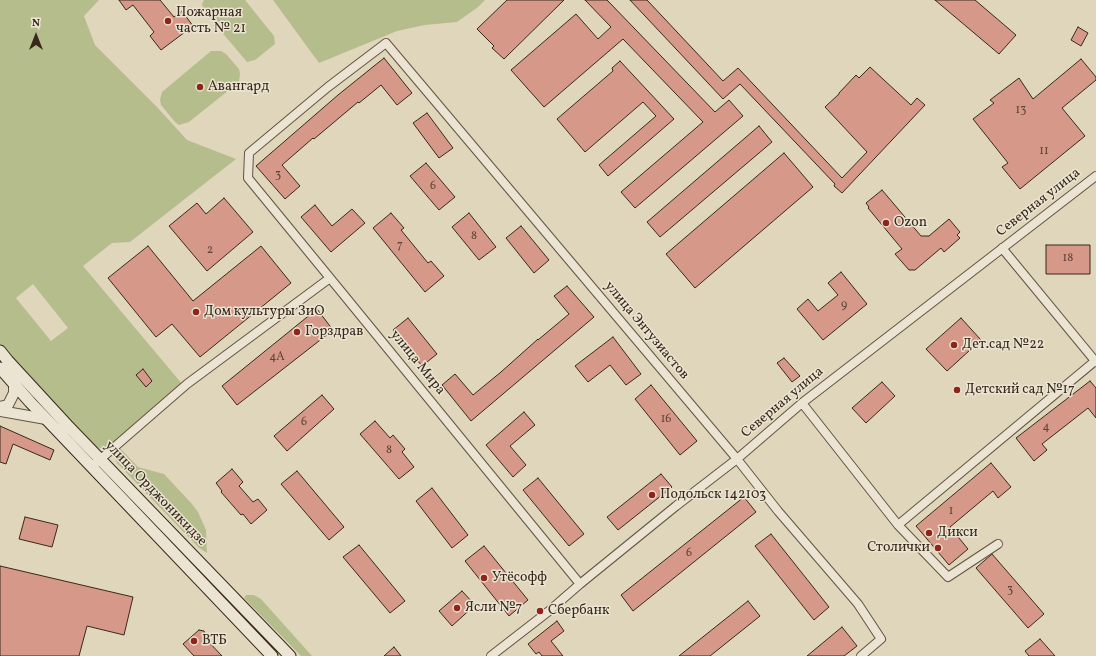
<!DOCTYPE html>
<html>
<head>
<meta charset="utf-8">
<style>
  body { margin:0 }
  #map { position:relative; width:1096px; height:656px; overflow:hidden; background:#e0d6bb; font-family:Vollkorn,serif }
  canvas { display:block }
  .north { position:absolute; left:16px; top:16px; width:40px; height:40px; -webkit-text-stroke:3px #ebe4d3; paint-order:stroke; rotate:0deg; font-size:11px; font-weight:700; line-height:16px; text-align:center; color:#38291a }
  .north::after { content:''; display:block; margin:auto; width:14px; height:18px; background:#38291a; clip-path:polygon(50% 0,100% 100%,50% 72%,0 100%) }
</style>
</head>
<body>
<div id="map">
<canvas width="1096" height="656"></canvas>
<div class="north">N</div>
</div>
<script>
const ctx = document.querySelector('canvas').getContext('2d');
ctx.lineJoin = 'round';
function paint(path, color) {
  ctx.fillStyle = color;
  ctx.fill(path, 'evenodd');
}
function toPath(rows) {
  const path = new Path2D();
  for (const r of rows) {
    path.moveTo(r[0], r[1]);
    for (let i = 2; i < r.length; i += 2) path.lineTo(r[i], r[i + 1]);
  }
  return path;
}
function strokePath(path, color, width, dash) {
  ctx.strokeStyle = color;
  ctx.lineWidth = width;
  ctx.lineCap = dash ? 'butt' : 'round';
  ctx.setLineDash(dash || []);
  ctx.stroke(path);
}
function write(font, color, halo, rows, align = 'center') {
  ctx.font = font + ' Vollkorn,serif';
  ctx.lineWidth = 3;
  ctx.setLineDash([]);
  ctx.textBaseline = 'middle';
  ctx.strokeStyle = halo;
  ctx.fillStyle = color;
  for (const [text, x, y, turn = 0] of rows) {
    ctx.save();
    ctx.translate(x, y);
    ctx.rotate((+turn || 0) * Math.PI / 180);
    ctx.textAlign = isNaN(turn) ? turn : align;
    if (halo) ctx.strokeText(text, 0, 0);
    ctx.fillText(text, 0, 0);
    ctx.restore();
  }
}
const green = toPath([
  [0,0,99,0,84,16,95,45,157,107,187,140,236,159,130,242,112,243,83,266,183,385,112,446,104,449,95,447,27,377,0,344],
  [33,284,68,328,51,341,16,298],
  [204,0,245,0,274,36,275,44,255,60,247,62,204,11,202,4],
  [273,0,485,0,478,7,457,22,425,25,397,31,319,63],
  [211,51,221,51,226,54,239,69,240,74,239,82,189,122,179,125,175,122,161,105,160,100,162,92],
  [119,447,138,467,164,474,192,504,198,512,206,530,207,553,199,548,117,463,115,458,115,452],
  [246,595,254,595,261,599,312,656,301,656,244,598]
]);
const building = toPath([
  [119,0,160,0,174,17,182,11,193,26,161,50,150,36,154,32,133,5,126,10,119,0],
  [507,0,564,0,504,59,492,48,494,46,477,29,507,0],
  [585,0,607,0,715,112,729,100,743,116,635,208,621,192,703,122,623,39,544,107,511,70,576,14,598,39,611,27,585,0],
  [630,0,647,0,723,81,738,68,842,178,867,152,825,107,839,94,839,93,856,75,859,78,870,67,911,105,917,98,925,105,842,193,834,186,835,184,740,84,723,99,630,0],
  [935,0,975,0,1016,35,999,54,935,0],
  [1078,27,1088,33,1081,46,1071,40,1078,27],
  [384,58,412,93,397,105,381,85,359,103,358,102,314,139,313,138,282,165,300,186,285,199,256,166,338,95,384,58],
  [1081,59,1096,77,1096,80,1062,108,1085,136,1020,189,1002,167,1008,163,973,119,994,103,990,100,1019,78,1033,99,1081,59],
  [620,61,674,119,608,176,599,165,656,116,643,102,585,152,557,119,613,71,612,68,620,61],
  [427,113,453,148,439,158,413,123,427,113],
  [759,126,772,142,660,237,647,222,759,126],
  [784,153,813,187,695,288,666,254,784,153],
  [426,163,455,197,439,210,410,176,426,163],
  [882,190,921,236,929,236,949,219,960,232,957,235,960,238,944,252,941,248,915,270,909,270,895,254,902,249,868,208,869,207,866,203,882,190],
  [224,198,253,232,207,271,169,226,197,203,206,214,224,198],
  [315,205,332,226,352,209,365,223,331,252,301,217,315,205],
  [391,213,404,228,401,230,428,263,431,261,444,276,425,292,373,228,391,213],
  [469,213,496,247,479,260,452,227,469,213],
  [521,226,549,260,534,273,506,238,521,226],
  [1046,245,1090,245,1090,274,1046,274,1046,245],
  [148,246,193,301,261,246,291,283,200,357,172,324,156,337,108,278,148,246],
  [841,272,867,304,823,340,797,309,808,299,818,311,838,295,828,283,841,272],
  [567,286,594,317,471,421,442,385,455,374,473,395,501,372,538,339,538,340,569,314,554,296,567,286],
  [317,309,333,330,237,405,222,386,317,309],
  [408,318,437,354,422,366,393,330,408,318],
  [961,318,981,340,947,371,926,349,961,318],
  [613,337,641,374,626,385,610,365,588,382,575,366,613,337],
  [784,358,800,376,792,382,777,363,784,358],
  [143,369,152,381,146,387,136,375,143,369],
  [1090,381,1096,388,1096,418,1088,408,1042,444,1047,450,1034,461,1016,438,1090,381],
  [882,382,895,396,866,423,852,408,882,382],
  [651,385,697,441,680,455,635,399,651,385],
  [322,395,334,409,287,451,274,436,322,395],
  [524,412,535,425,510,446,526,465,513,477,486,445,524,412],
  [375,421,390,438,393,435,405,449,402,452,414,467,399,479,360,434,375,421],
  [0,426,54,450,50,460,13,444,6,464,0,462,0,426],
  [991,463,1011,487,998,498,993,491,950,527,968,549,949,565,916,526,991,463],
  [232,469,243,482,239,486,253,502,258,499,267,510,251,524,243,514,241,515,221,492,222,491,216,483,232,469],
  [297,471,344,527,329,540,281,484,297,471],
  [661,474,672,487,618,530,607,517,661,474],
  [538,478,584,534,569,546,523,490,538,478],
  [432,488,468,535,452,548,416,501,432,488],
  [744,497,756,512,633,611,621,595,744,497],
  [25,517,58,525,52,547,19,539,25,517],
  [771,534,829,607,814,620,755,546,771,534],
  [359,545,405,601,390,613,343,557,359,545],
  [484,546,528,600,509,616,465,561,484,546],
  [992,554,1044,614,1028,628,976,568,992,554],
  [0,566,133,597,124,635,87,626,79,656,0,656,0,566],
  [462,591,475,605,452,626,439,611,462,591],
  [748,601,760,616,710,656,679,656,748,601],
  [557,621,564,631,551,641,563,656,542,656,539,652,536,654,528,644,557,621],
  [842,627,857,646,844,656,807,656,842,627],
  [199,630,204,631,205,633,206,639,222,656,194,656,183,644,199,630],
  [1040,639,1055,656,1029,656,1025,651,1040,639],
  [394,647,401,656,384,656,394,647]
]);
const minor = toPath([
  [1002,248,1096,362],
  [802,403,898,525,948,577,998,544],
  [96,463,187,384,330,278],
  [898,525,1095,361],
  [580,584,330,278,248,178,249,153,328,87,386,43,737,459,778,511,858,604,881,639,861,656],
  [491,656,549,611,580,584,676,506,737,459,802,403,1096,176]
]);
const tertiary = toPath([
  [0,407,8,405,14,393,14,384],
  [0,411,46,419]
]);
const secondary = toPath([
  [0,351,8,361,67,425,290,656],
  [0,368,30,402,272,656]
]);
const markers = [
  [168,21,4,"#8f2418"],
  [200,87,4,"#8f2418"],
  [886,223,4,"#8f2418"],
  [196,312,4,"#8f2418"],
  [297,332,4,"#8f2418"],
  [954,345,4,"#8f2418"],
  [957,390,4,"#8f2418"],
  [652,495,4,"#8f2418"],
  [929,533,4,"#8f2418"],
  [938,548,4,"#8f2418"],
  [484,578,4,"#8f2418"],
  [457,608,4,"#8f2418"],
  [540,611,4,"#8f2418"],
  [194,641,4,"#8f2418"]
];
const numberNames = [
  ["13",1021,111],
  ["11",1044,152],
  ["3",278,176],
  ["6",433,187],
  ["8",474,237],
  ["7",400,246],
  ["2",210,251],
  ["18",1068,259],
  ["9",844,306],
  ["4А",277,358],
  ["16",666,420],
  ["6",304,423],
  ["4",1046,428],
  ["8",389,451],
  ["1",951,512],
  ["6",689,554],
  ["3",1010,591]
];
const poiNames = [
  ["Пожарная",176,13],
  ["часть № 21",176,29],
  ["Авангард",208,87],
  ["Ozon",894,223],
  ["Дом культуры ЗиО",204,312],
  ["Горздрав",305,332],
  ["Дет.сад №22",962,345],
  ["Детский сад №17",965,390],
  ["Подольск 142103",660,495],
  ["Дикси",937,533],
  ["Столички",930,548,"right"],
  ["Утёсофф",492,578],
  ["Ясли №7",465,608],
  ["Сбербанк",548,611],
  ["ВТБ",202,641]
];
const streetNames = [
  ["Северная улица",1039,203,-38],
  ["улица Энтузиастов",646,331,50],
  ["улица Мира",417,363,51],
  ["Северная улица",783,403,-40],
  ["улица Орджоникидзе",155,494,46]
];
paint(green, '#b6bd8d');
paint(building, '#d59889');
strokePath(building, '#38291a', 1);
strokePath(minor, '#625442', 10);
strokePath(tertiary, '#625442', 12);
strokePath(secondary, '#38291a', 13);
strokePath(minor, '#ebe4d3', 8);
strokePath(tertiary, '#ebe4d3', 10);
strokePath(secondary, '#ebe4d3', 11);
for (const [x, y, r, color] of markers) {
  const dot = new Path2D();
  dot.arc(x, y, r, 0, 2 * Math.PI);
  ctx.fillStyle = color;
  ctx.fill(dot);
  strokePath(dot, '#ebe4d3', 1.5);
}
write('12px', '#5f4536', null, numberNames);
write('14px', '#38291a', '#ebe4d3', poiNames, 'left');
write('14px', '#38291a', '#ebe4d3', streetNames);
</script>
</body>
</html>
